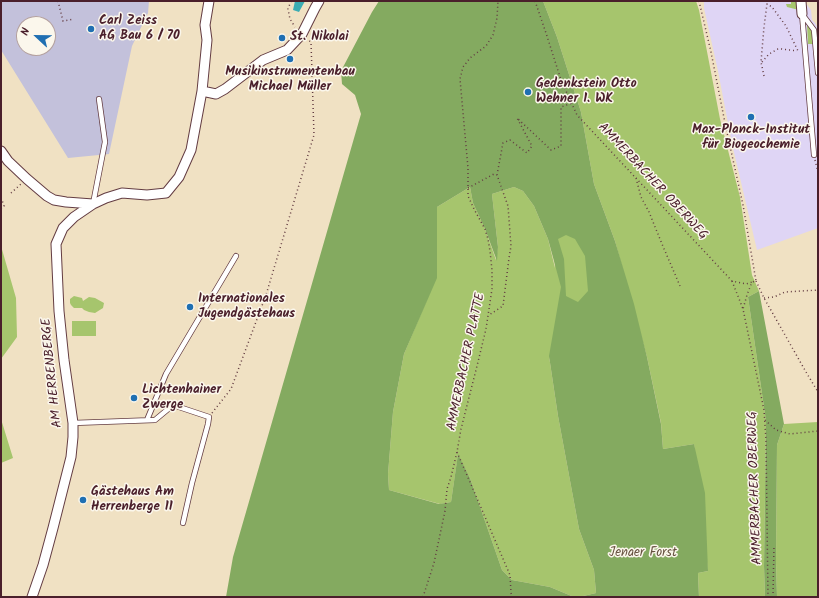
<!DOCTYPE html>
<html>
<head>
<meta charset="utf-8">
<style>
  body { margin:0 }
  #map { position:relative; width:819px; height:598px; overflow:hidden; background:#f0e1c3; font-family:Kalam,sans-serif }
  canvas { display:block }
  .frame { position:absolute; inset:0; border:2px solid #4a1f2b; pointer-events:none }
  .north { position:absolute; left:16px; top:16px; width:40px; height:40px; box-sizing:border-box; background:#fbf7ec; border:1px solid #b4a19f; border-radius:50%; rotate:292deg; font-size:11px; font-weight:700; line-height:16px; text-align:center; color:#4a1f2b }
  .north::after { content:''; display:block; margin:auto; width:14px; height:18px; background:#1f6fb2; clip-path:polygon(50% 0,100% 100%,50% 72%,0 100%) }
</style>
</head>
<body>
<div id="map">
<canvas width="819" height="598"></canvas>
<div class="frame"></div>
<div class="north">N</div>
</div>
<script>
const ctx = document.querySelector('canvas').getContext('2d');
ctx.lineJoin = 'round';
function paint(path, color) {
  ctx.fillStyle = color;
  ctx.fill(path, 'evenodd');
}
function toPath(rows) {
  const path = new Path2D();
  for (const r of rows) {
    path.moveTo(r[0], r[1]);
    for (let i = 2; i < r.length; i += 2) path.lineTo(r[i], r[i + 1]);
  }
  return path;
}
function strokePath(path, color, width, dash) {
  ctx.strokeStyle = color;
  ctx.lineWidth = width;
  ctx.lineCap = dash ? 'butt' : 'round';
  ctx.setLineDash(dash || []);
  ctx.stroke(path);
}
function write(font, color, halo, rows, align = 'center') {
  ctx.font = font + ' Kalam,sans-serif';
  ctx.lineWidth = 3;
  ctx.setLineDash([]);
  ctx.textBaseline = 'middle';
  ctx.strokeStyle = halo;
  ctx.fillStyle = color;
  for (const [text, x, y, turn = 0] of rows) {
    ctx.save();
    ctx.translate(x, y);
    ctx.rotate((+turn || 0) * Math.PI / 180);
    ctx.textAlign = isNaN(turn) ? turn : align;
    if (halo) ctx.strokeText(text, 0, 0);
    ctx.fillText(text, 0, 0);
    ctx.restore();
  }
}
const built = toPath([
  [704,1,804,1,811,10,812,20,815,23,818,29,818,228,757,250,732,144,718,71,704,8]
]);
const industrial = toPath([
  [1,1,149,1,148,13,132,46,109,154,68,158,1,50],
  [24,24,48,24,48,48,24,48]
]);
const green = toPath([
  [543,1,696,1,699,10,720,119,740,197,752,275,759,291,748,297,766,421,764,566,765,597,699,597,698,573,708,571,694,444,663,449,661,423,647,357,615,241,594,184,581,112,557,37],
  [791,1,798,1,799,10,787,7,786,4,791,4],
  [807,25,810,28,812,33,813,44,808,44],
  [470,187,473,203,485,229,496,260,498,247,492,194,514,187,523,191,534,206,548,239,555,268,553,228,599,237,601,537,549,356,558,416,579,529,594,570,596,593,579,597,574,597,550,587,512,580,502,570,470,478,458,455,451,502,440,504,389,490,388,474,393,412,404,354,436,278,437,207],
  [1,246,16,298,17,337,1,359],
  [74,296,82,298,83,301,89,297,95,298,104,303,103,308,95,313,89,312,84,310,82,308,74,308,71,305,70,303,70,299],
  [72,321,96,321,96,336,72,336],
  [1,419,13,458,1,463],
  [818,422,818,597,777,597,776,561,777,445,784,424]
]);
const forest = toPath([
  [379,1,543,1,557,37,581,112,594,184,615,241,634,304,647,357,661,424,663,449,694,444,705,493,708,571,698,573,699,597,579,597,596,593,594,570,579,529,558,416,549,356,561,287,548,239,534,206,523,191,514,187,492,194,498,247,497,261,485,229,473,203,470,187,437,207,437,278,404,354,393,412,388,474,389,490,439,504,451,502,458,454,470,478,502,570,512,580,550,587,574,597,226,597,233,557,361,114,355,95,342,84,341,71,372,12],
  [566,235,575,239,585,256,588,291,578,302,566,296,564,259,558,239],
  [759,291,784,424,777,445,776,561,777,597,765,597,764,566,766,421,748,297]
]);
const water = toPath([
  [295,1,305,1,299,12,293,10]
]);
const path = toPath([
  [58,1,63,21,74,19],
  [291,1,288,9,290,19,295,27],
  [535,1,546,33,561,80,577,115,732,281,746,284,752,282,747,295,743,309,764,410,766,440,768,597],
  [699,1,711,52,726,128,743,205,756,281,752,282],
  [762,62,769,54,778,49,782,49,797,51],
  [764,76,761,62,764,27,767,4,772,7,786,26,798,51],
  [815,160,818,172],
  [497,175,503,143,510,140,527,153,532,146,517,118,551,150,561,146,561,107,572,103],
  [636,178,641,197,649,212,662,244,680,286],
  [468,188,494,174,497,175,508,206,511,246,509,258,503,306,489,315],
  [11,193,21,184],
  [1,209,4,206,2,200],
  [732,281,743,309],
  [756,281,764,298,806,372,818,392],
  [764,298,774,297,785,292,818,290],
  [212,413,231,389,266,295,314,135,311,42,308,40],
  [765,420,776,430,790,434,818,431],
  [457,452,510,575,511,593,512,597],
  [423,597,434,563,445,511,447,489,451,477,457,452,461,429,477,366,486,329,492,289,492,270,490,251,488,239,485,229,474,209,468,196,468,168,460,79,463,67,470,58,486,46,493,35,497,18,498,1],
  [773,597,774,545]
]);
const service = toPath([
  [802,14,814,155],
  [802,14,814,30,818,73],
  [93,204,105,142,99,99],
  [147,420,166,374,236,256],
  [73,423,155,420,173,405,209,417,208,424,192,483,183,523]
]);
const minor = toPath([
  [801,1,802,14],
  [202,91,216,94,225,89,263,60,287,50,302,34,315,8,319,1],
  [1,151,8,161,27,179,47,196,54,200,66,202,93,204],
  [32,597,43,565,53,528,71,457,73,437,73,423,64,360,59,311,56,244,63,228,74,217,93,204,106,198,122,193,147,195,166,193,179,177,191,150,202,91,207,40,205,25,209,1]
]);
const markers = [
  [91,29,4,"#1f6fb2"],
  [282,38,4,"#1f6fb2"],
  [290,59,4,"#1f6fb2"],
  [528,92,4,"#1f6fb2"],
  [751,117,4,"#1f6fb2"],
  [190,307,4,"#1f6fb2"],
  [134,398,4,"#1f6fb2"],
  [83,500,4,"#1f6fb2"]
];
const poiNames = [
  ["Carl Zeiss",99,22],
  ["AG Bau 6 / 70",99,37],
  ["St. Nikolai",290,38],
  ["Musikinstrumentenbau",290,73,"center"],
  ["Michael Müller",290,88,"center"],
  ["Gedenkstein Otto",536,85],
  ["Wehner 1. WK",536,100],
  ["Max-Planck-Institut",751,131,"center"],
  ["für Biogeochemie",751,146,"center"],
  ["Internationales",198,300],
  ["Jugendgästehaus",198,315],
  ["Lichtenhainer",142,391],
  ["Zwerge",142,406],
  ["Gästehaus Am",91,493],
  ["Herrenberge 11",91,508]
];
const streetNames = [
  ["AMMERBACHER OBERWEG",652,182,47],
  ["AMMERBACHER PLATTE",467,362,-78],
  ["AM HERRENBERGE",53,373,-96],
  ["AMMERBACHER OBERWEG",756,488,-92]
];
const parkNames = [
  ["Jenaer Forst",643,554]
];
paint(built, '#dfd5f5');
paint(industrial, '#c3c1db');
paint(green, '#a6c56d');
paint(forest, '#84aa60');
paint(water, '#3aacb3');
strokePath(service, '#633c42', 6);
strokePath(minor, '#633c42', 11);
strokePath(path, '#633c42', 1.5, [1, 3]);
strokePath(service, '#fff', 4.5);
strokePath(minor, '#fff', 9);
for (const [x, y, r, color] of markers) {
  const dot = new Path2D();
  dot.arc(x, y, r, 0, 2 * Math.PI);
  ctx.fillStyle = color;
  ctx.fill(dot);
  strokePath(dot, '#fbf7ec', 1.5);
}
write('bold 13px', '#4a1f2b', '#fbf7ec', poiNames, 'left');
write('13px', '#4a1f2b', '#fbf7ec', streetNames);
write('13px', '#66513f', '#fbf7ec', parkNames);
</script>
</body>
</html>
